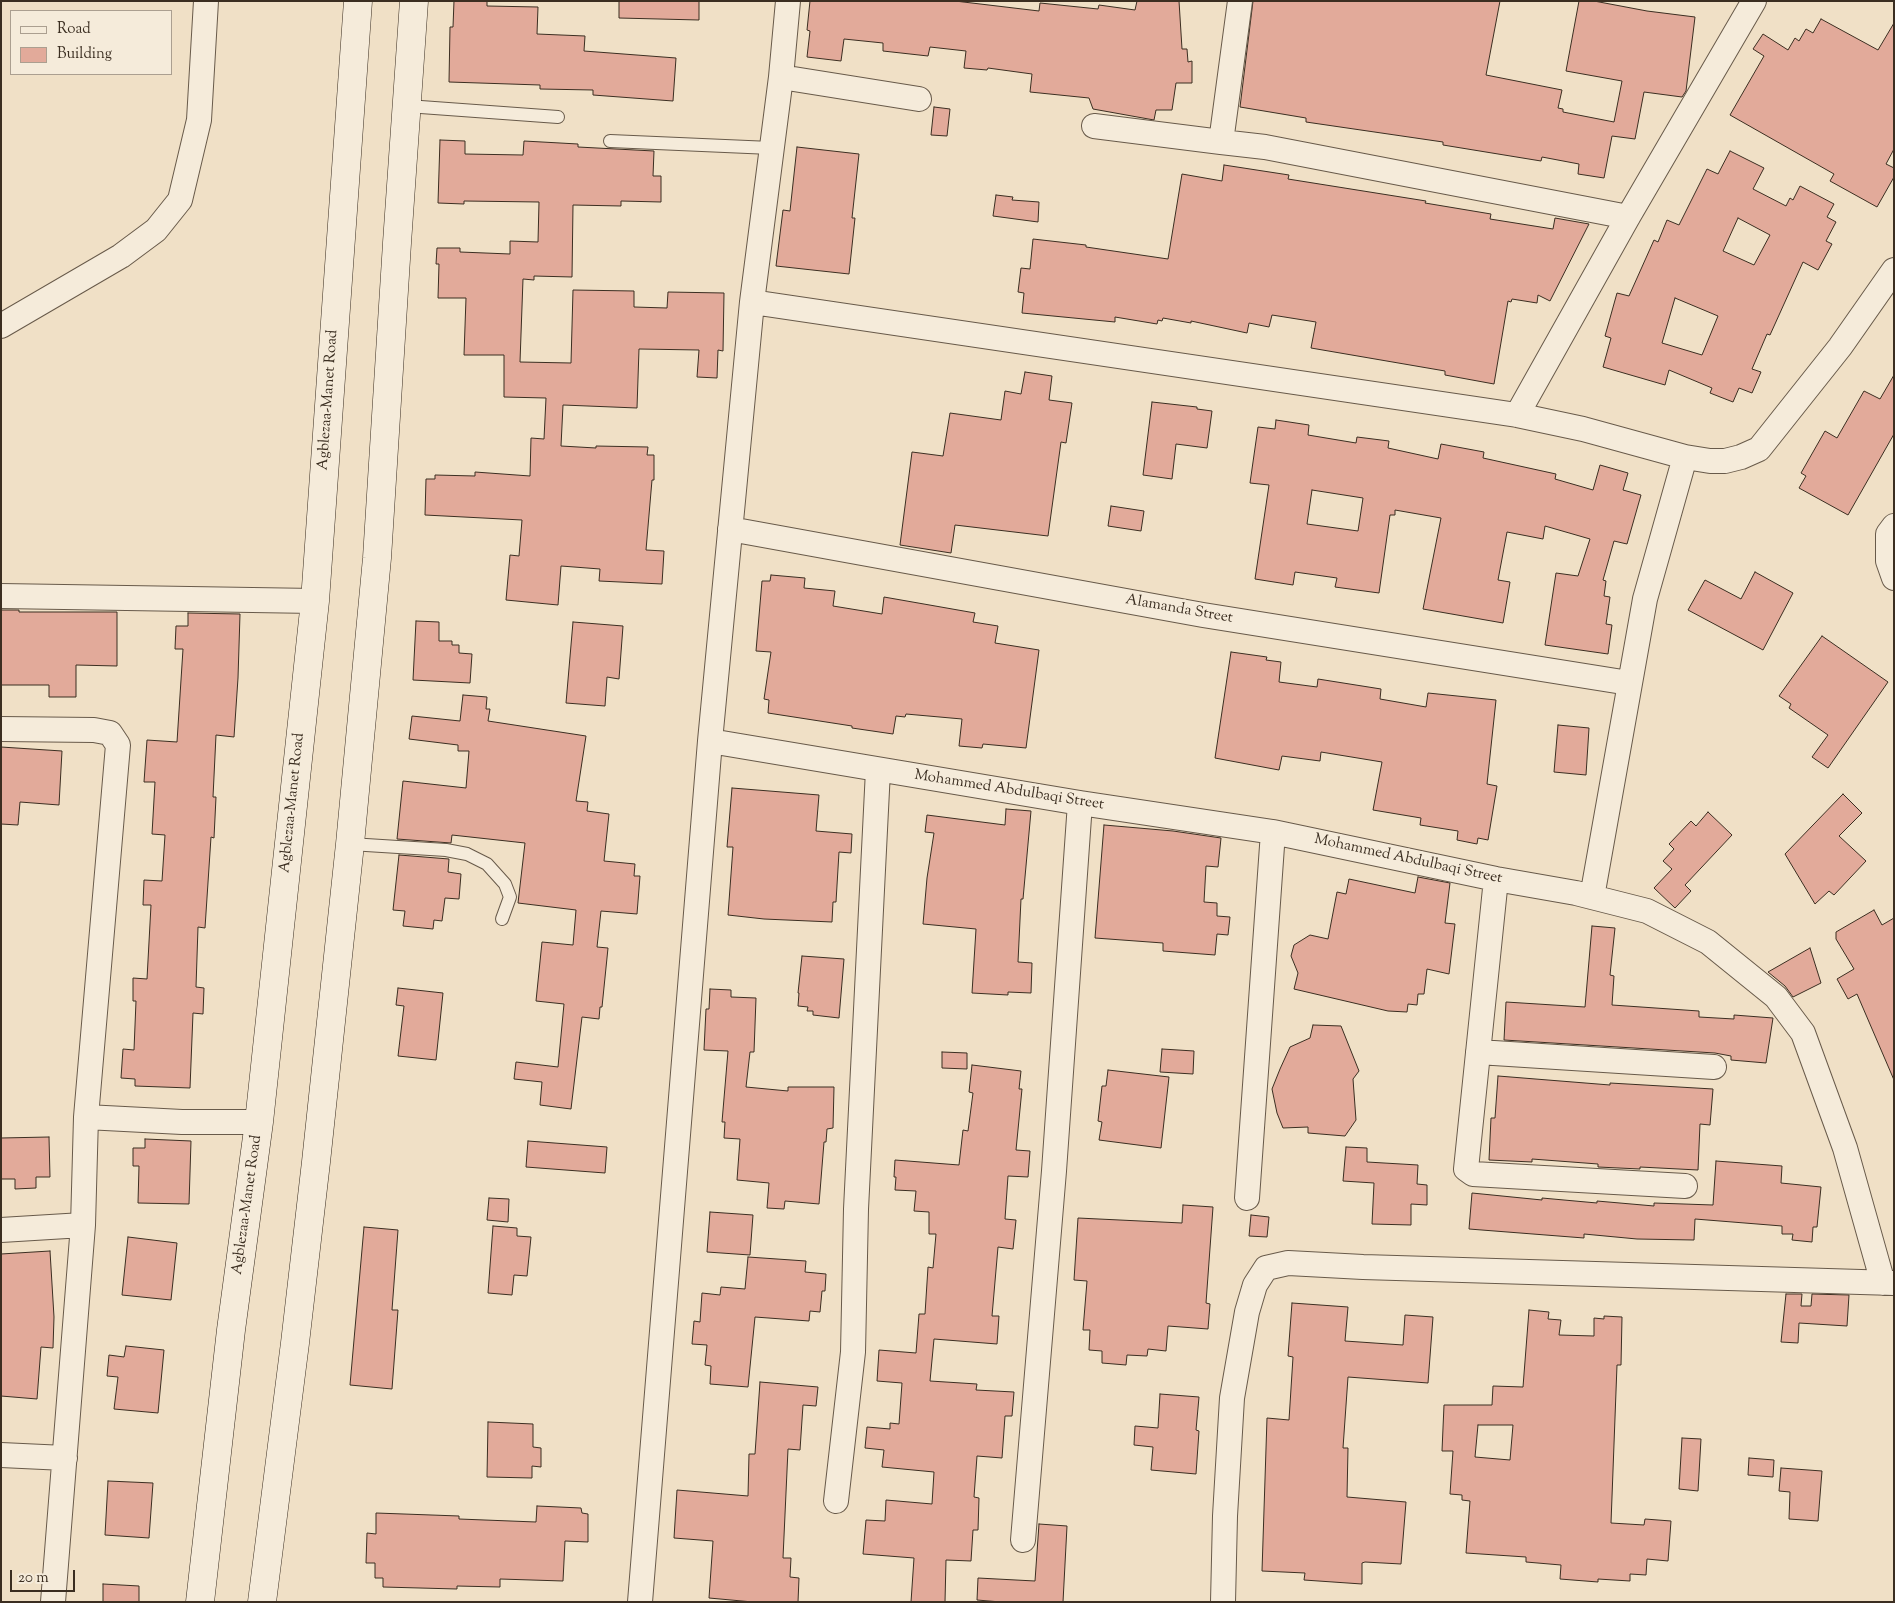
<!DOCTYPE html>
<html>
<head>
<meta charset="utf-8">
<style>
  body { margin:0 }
  #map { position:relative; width:1895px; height:1603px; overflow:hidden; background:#f0e0c6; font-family:"Sorts Mill Goudy",serif }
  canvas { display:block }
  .frame { position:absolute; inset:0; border:2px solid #3b2e21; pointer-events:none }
  .legend { position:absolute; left:10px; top:10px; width:162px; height:65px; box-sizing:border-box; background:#f5ebda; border:1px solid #ab9f90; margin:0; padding:6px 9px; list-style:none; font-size:15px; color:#3b2e21 }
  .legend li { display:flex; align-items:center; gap:10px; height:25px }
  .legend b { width:25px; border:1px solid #ab9f90 }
  .scale { position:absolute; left:10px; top:1570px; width:65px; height:22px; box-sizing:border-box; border:2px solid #3b2e21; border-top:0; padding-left:6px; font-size:15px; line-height:18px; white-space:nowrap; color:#3b2e21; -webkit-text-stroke:4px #f5ebda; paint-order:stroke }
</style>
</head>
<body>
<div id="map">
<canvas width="1895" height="1603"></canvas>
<div class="frame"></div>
<ul class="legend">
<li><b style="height:6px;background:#f5ebda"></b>Road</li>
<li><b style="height:14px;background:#e2aa9a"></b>Building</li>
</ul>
<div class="scale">20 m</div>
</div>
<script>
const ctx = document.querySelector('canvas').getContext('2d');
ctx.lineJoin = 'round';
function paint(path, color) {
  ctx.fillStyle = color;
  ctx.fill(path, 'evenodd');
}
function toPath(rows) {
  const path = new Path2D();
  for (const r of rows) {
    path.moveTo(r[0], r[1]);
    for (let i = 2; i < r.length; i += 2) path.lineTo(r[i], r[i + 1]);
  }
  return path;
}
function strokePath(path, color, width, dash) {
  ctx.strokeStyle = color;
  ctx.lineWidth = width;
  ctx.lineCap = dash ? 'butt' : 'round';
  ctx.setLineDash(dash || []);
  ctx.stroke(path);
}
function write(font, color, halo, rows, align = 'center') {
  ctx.font = font + ' "Sorts Mill Goudy",serif';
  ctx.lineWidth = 5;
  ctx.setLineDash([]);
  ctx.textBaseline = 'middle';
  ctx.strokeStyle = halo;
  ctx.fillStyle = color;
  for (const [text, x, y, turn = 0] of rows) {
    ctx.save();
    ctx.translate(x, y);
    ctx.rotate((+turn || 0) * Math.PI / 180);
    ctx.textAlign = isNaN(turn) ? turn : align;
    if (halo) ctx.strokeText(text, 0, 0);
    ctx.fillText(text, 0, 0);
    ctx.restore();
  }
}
const building = toPath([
  [454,1,487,1,487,6,538,7,537,34,585,36,584,51,676,58,673,101,593,95,593,90,540,89,540,85,449,82,450,27,453,27,454,1],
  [619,1,699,1,699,20,619,18,619,1],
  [810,1,955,1,1039,11,1040,3,1098,9,1099,5,1135,10,1137,1,1179,1,1182,49,1187,49,1188,62,1192,61,1192,83,1176,83,1172,110,1156,110,1154,120,1093,109,1089,98,1030,92,1032,74,988,68,987,70,964,68,966,51,930,47,928,56,883,51,883,43,844,39,841,61,807,57,810,31,807,30,810,1],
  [1253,1,1500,1,1486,75,1562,90,1558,108,1563,109,1563,112,1614,122,1622,81,1566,71,1579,1,1594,1,1647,11,1695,17,1686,91,1682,97,1644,92,1635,139,1612,136,1604,178,1578,174,1579,164,1542,157,1541,161,1443,145,1443,142,1306,122,1306,118,1240,107,1253,1],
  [1821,19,1878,50,1894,23,1894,149,1886,164,1894,168,1894,177,1877,207,1830,181,1834,174,1730,115,1764,56,1753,49,1763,34,1788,50,1795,38,1799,41,1806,29,1813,33,1821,19],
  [934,107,950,109,947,136,931,135,934,107],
  [440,140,465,141,465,154,523,155,524,141,578,144,578,147,654,151,653,176,661,176,661,202,621,201,621,206,573,205,572,277,534,276,534,280,523,279,520,362,571,363,573,290,634,291,634,307,667,308,668,292,724,293,723,351,718,350,717,378,697,377,699,350,639,349,637,408,563,405,561,446,596,448,596,446,648,447,647,455,654,455,654,480,652,480,646,550,664,551,662,584,599,581,600,569,561,566,558,605,506,600,510,555,519,556,522,520,425,515,426,479,435,479,435,475,475,476,475,472,530,476,531,438,544,439,546,398,504,397,504,355,464,355,466,298,438,298,439,264,436,264,437,248,460,248,460,252,510,254,510,241,538,242,539,202,464,201,464,204,438,203,440,140],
  [797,147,859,154,852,218,855,218,849,274,776,266,783,210,790,211,797,147],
  [1730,151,1764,168,1753,189,1786,206,1790,198,1793,200,1800,186,1834,204,1827,217,1836,222,1826,241,1832,244,1818,270,1803,262,1770,335,1767,334,1752,369,1761,372,1752,393,1739,388,1733,402,1710,393,1712,388,1669,370,1665,385,1603,367,1611,338,1605,336,1617,293,1629,296,1654,240,1658,242,1667,220,1679,225,1707,169,1718,174,1730,151],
  [1738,218,1770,235,1754,265,1723,251,1738,218],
  [1675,298,1718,316,1702,355,1662,343,1675,298],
  [1224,165,1289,175,1288,179,1426,201,1425,203,1491,214,1490,219,1553,229,1555,218,1589,224,1550,301,1538,295,1537,303,1512,299,1511,302,1508,301,1494,384,1445,375,1445,371,1311,348,1316,322,1272,315,1269,327,1249,323,1247,333,1191,321,1191,323,1163,318,1162,321,1158,320,1157,324,1115,317,1115,322,1022,313,1024,293,1018,292,1021,268,1030,269,1033,239,1086,245,1086,247,1168,259,1182,174,1222,181,1224,165],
  [996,195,1013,197,1012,200,1039,202,1038,222,993,216,996,195],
  [1025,372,1052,376,1049,400,1072,403,1066,443,1061,442,1048,536,955,525,951,553,900,545,912,452,943,456,950,413,1001,420,1005,391,1021,394,1025,372],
  [1894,375,1894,434,1848,515,1799,488,1806,476,1801,473,1825,431,1837,438,1864,391,1880,399,1894,375],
  [1152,402,1197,407,1197,409,1212,411,1207,448,1176,444,1172,479,1143,475,1152,402],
  [1276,420,1309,425,1308,435,1356,443,1357,437,1389,441,1388,448,1438,459,1441,444,1484,452,1483,458,1556,474,1555,479,1593,490,1600,465,1628,473,1623,490,1641,495,1627,544,1614,541,1603,580,1606,581,1604,596,1610,597,1606,624,1612,625,1608,654,1545,645,1556,573,1578,576,1590,539,1545,526,1543,539,1507,532,1498,580,1510,582,1503,623,1423,609,1441,518,1395,510,1395,515,1390,515,1379,593,1335,587,1337,578,1295,572,1293,585,1255,579,1269,485,1250,483,1258,427,1275,429,1276,420],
  [1312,490,1363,498,1358,531,1307,524,1312,490],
  [1111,506,1144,511,1141,531,1108,526,1111,506],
  [1755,572,1793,593,1763,650,1688,610,1705,580,1741,599,1755,572],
  [771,575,805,578,804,588,835,591,833,606,882,614,884,597,975,613,973,622,998,626,995,643,1039,650,1026,748,983,744,982,748,959,746,962,719,906,714,905,717,896,716,893,734,852,728,852,726,768,713,769,700,764,699,771,652,756,651,762,581,770,581,771,575],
  [1,610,19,610,19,612,117,612,117,666,76,665,76,697,49,697,49,685,1,685,1,610],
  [188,613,240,614,238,678,234,737,216,735,213,797,216,797,214,838,211,837,205,928,198,927,196,987,204,988,203,1014,193,1013,190,1088,135,1086,135,1079,121,1078,123,1049,134,1050,136,1001,133,1001,133,978,147,979,151,905,143,905,144,880,162,881,165,835,152,834,155,782,144,782,147,740,177,742,183,649,175,649,176,626,188,626,188,613],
  [416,621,439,622,439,641,452,641,452,645,459,645,459,653,472,654,470,683,413,680,416,621],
  [573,622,623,626,619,679,607,677,605,706,566,703,573,622],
  [1822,636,1888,682,1828,768,1812,757,1828,735,1789,708,1791,704,1779,696,1822,636],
  [1231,652,1267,657,1266,660,1281,662,1279,682,1317,687,1318,679,1381,689,1380,699,1426,707,1428,693,1496,700,1487,784,1497,786,1488,840,1478,838,1477,844,1457,840,1458,831,1420,825,1421,818,1373,810,1382,762,1321,752,1320,761,1282,756,1279,770,1215,758,1231,652],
  [463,695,487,697,486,709,490,709,488,721,586,736,576,801,588,802,587,811,609,814,604,861,635,864,634,876,640,876,637,914,601,911,597,947,608,948,602,1007,600,1007,599,1019,582,1017,571,1109,540,1105,542,1082,514,1079,516,1062,558,1067,564,1004,536,1001,542,942,573,945,576,910,518,903,525,843,452,835,451,843,397,839,403,781,466,788,469,751,458,751,458,745,409,739,412,716,460,721,463,695],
  [1558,725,1589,728,1586,775,1554,772,1558,725],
  [1,747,62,751,59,805,20,802,18,825,1,824,1,747],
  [732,788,819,795,816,831,852,834,851,853,839,852,836,902,833,902,832,922,764,919,728,915,733,847,727,847,732,788],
  [1843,794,1862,813,1839,836,1866,861,1834,895,1829,891,1815,904,1785,854,1843,794],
  [1006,809,1031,811,1023,899,1021,899,1018,962,1032,963,1031,993,1008,992,1008,995,972,993,976,929,923,924,927,878,934,833,925,832,927,815,1005,825,1006,809],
  [1708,812,1732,835,1685,885,1691,891,1675,908,1654,888,1672,869,1663,861,1674,849,1669,844,1691,821,1696,826,1708,812],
  [1104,825,1173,831,1221,838,1218,867,1206,866,1204,902,1217,903,1217,916,1230,917,1228,935,1217,934,1215,955,1163,951,1163,943,1095,938,1104,825],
  [399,855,449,859,448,872,461,874,459,899,445,898,442,921,434,920,433,929,403,926,405,911,393,910,399,855],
  [1418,877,1450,883,1445,923,1455,924,1449,974,1427,969,1424,994,1418,994,1417,1005,1408,1004,1407,1012,1388,1011,1294,989,1298,973,1291,956,1294,945,1310,935,1328,939,1337,892,1346,894,1349,879,1415,893,1418,877],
  [1874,910,1882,925,1894,918,1894,1080,1857,994,1848,999,1837,979,1854,969,1836,939,1836,932,1874,910],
  [1592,926,1615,928,1610,975,1614,976,1612,1005,1699,1011,1699,1017,1734,1019,1734,1015,1773,1018,1766,1063,1731,1060,1731,1056,1715,1053,1504,1040,1506,1002,1585,1007,1592,926],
  [1810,948,1821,983,1793,997,1785,986,1768,972,1810,948],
  [802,956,844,959,839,1018,813,1015,813,1011,807,1011,808,1007,798,1006,799,993,798,993,802,956],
  [398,988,443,993,436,1060,398,1056,404,1006,396,1005,398,988],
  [710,989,731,990,731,997,756,998,754,1052,750,1052,746,1087,788,1091,788,1087,834,1087,833,1128,827,1129,826,1142,824,1142,819,1204,785,1201,784,1209,767,1208,769,1183,737,1180,740,1139,724,1138,725,1122,722,1122,728,1051,704,1050,706,1009,709,1009,710,989],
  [1313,1025,1341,1026,1359,1071,1353,1079,1356,1120,1345,1136,1308,1133,1308,1127,1283,1128,1277,1113,1272,1089,1280,1069,1290,1047,1310,1038,1313,1025],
  [1162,1049,1194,1051,1193,1074,1160,1072,1162,1049],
  [942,1052,967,1053,967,1069,942,1068,942,1052],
  [972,1065,1021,1071,1019,1089,1022,1089,1016,1150,1030,1151,1028,1177,1008,1176,1005,1219,1016,1220,1013,1249,998,1247,992,1316,999,1316,997,1344,934,1339,930,1381,977,1384,976,1390,1014,1392,1012,1416,1005,1416,1002,1458,977,1456,974,1497,979,1498,978,1530,973,1530,971,1561,946,1560,945,1602,911,1602,914,1558,863,1554,866,1520,885,1521,886,1500,932,1504,934,1472,882,1467,884,1450,865,1448,867,1427,890,1429,890,1423,899,1424,902,1383,877,1381,879,1350,916,1353,919,1314,925,1314,928,1267,933,1268,936,1234,929,1234,929,1212,914,1211,916,1191,895,1190,896,1177,894,1177,895,1160,959,1165,963,1130,968,1131,973,1093,969,1092,972,1065],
  [1108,1070,1169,1077,1161,1148,1099,1140,1102,1122,1098,1121,1102,1086,1106,1086,1108,1070],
  [1498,1076,1610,1085,1610,1083,1713,1089,1710,1125,1700,1124,1698,1170,1640,1167,1640,1169,1598,1167,1598,1164,1532,1159,1532,1162,1489,1160,1491,1118,1495,1118,1498,1076],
  [49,1137,50,1177,36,1177,36,1188,15,1189,15,1179,1,1179,1,1138,49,1137],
  [145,1139,191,1141,189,1204,138,1203,139,1166,133,1166,133,1148,145,1148,145,1139],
  [528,1141,607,1147,605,1173,526,1167,528,1141],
  [1346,1147,1367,1148,1367,1162,1418,1165,1417,1184,1427,1185,1427,1205,1411,1204,1411,1225,1372,1224,1374,1183,1343,1181,1346,1147],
  [1716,1161,1782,1166,1781,1183,1821,1187,1817,1227,1813,1227,1812,1242,1792,1240,1793,1234,1782,1234,1782,1226,1695,1219,1694,1240,1637,1239,1584,1234,1584,1238,1469,1229,1472,1193,1542,1200,1542,1198,1597,1203,1597,1201,1654,1206,1654,1203,1713,1205,1716,1161],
  [489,1198,509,1199,508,1222,487,1220,489,1198],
  [1183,1205,1213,1207,1206,1303,1210,1304,1208,1329,1168,1326,1166,1351,1148,1349,1147,1356,1127,1355,1126,1365,1102,1363,1102,1351,1089,1350,1090,1330,1083,1330,1087,1281,1074,1280,1078,1218,1182,1223,1183,1205],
  [710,1212,753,1215,750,1255,707,1252,710,1212],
  [1251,1215,1269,1217,1267,1237,1249,1236,1251,1215],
  [493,1226,517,1228,517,1236,531,1237,527,1276,514,1275,512,1295,488,1293,493,1226],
  [364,1227,398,1230,392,1310,398,1310,392,1389,350,1385,364,1227],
  [128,1237,177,1243,171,1300,122,1295,128,1237],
  [50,1251,54,1317,53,1348,41,1347,37,1399,1,1396,1,1254,50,1251],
  [748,1257,806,1261,805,1272,826,1274,825,1291,822,1291,820,1312,810,1311,809,1321,755,1317,748,1387,710,1384,711,1366,705,1365,707,1345,692,1344,694,1321,700,1322,702,1293,720,1295,721,1287,745,1289,748,1257],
  [1786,1294,1802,1294,1801,1306,1811,1306,1812,1294,1849,1295,1847,1326,1799,1323,1798,1343,1781,1342,1786,1294],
  [1292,1303,1348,1307,1345,1341,1403,1345,1405,1315,1433,1317,1428,1383,1348,1377,1343,1448,1348,1448,1347,1497,1406,1502,1401,1564,1365,1562,1362,1563,1362,1584,1304,1580,1305,1573,1262,1571,1267,1418,1289,1420,1293,1357,1288,1356,1292,1303],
  [1529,1310,1549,1312,1548,1319,1561,1320,1559,1335,1594,1336,1594,1318,1604,1319,1604,1316,1622,1317,1621,1365,1617,1365,1611,1523,1644,1525,1645,1519,1671,1521,1668,1561,1647,1559,1646,1575,1630,1574,1630,1581,1598,1579,1598,1582,1560,1579,1561,1565,1526,1562,1526,1557,1466,1553,1470,1501,1462,1500,1462,1495,1450,1494,1453,1451,1442,1451,1444,1405,1492,1405,1493,1386,1523,1387,1529,1310],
  [1478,1425,1513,1425,1510,1460,1475,1457,1478,1425],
  [126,1346,164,1350,158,1413,114,1409,118,1377,107,1376,109,1355,124,1357,126,1346],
  [760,1382,818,1387,816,1406,803,1405,800,1450,788,1449,783,1558,791,1558,790,1577,799,1578,798,1602,753,1602,709,1598,713,1541,674,1538,677,1490,748,1496,749,1454,755,1454,760,1382],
  [1160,1394,1199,1397,1196,1430,1199,1431,1196,1474,1151,1470,1153,1447,1134,1445,1135,1426,1158,1428,1160,1394],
  [488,1422,533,1424,533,1447,541,1448,541,1467,532,1466,532,1478,487,1477,488,1422],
  [1682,1438,1701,1439,1698,1491,1679,1489,1682,1438],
  [1749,1458,1774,1460,1773,1477,1748,1475,1749,1458],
  [1781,1468,1822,1471,1818,1521,1789,1519,1790,1492,1779,1491,1781,1468],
  [108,1481,153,1483,149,1538,105,1535,108,1481],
  [537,1506,581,1508,582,1513,588,1514,588,1542,565,1541,563,1581,500,1579,500,1587,457,1586,457,1589,383,1587,383,1578,375,1578,375,1563,366,1563,367,1533,376,1534,376,1513,459,1516,459,1519,536,1522,537,1506],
  [1039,1524,1067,1526,1063,1602,1001,1602,977,1600,978,1578,1035,1581,1039,1524],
  [103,1584,139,1586,139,1602,103,1602,103,1584]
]);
const lane = toPath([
  [407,106,558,117],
  [610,141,771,148],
  [350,844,446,850,467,854,487,864,505,884,510,897,502,919]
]);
const street = toPath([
  [1240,1,1221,142,1265,147,1628,217],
  [781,77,919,99],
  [1094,126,1221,142],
  [752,302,1517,415,1583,429,1685,457,1710,461,1725,461,1741,457,1759,449,1840,347,1894,270],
  [1,326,121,256,156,230,180,200,199,120,206,1],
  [1517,415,1628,217,1754,1],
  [1894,526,1888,534,1888,561,1894,578],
  [730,529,1203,615,1629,683],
  [1,596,315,601],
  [1,729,94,730,110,733,118,745,86,1117,182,1122,259,1122],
  [710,741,1080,803,1273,832,1496,879,1576,893,1647,911,1708,942,1776,997,1803,1033,1845,1148,1883,1283],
  [1496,879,1466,1169,1473,1174,1685,1186],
  [1592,897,1645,599,1685,457],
  [1478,1052,1714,1067],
  [1247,1198,1273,832],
  [1,1230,83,1225],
  [1,1455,65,1458],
  [836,1501,853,1352,856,1209,878,770],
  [1023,1540,1054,1171,1080,803],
  [53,1602,83,1225,86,1117],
  [640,1602,710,741,752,302,781,77,788,1],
  [1223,1602,1225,1516,1232,1398,1247,1312,1255,1285,1266,1268,1288,1263,1363,1267,1894,1283]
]);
const secondary = toPath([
  [200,1602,231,1330,259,1122,315,601,358,1],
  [262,1602,295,1343,316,1162,350,844,377,558,397,243,414,1]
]);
const streetNames = [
  ["Agblezaa-Manet Road",329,400,-86],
  ["Alamanda Street",1179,610,10],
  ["Mohammed Abdulbaqi Street",1009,791,9],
  ["Agblezaa-Manet Road",293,803,-84],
  ["Mohammed Abdulbaqi Street",1408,860,12],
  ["Agblezaa-Manet Road",248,1205,-82]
];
paint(building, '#e2aa9a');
strokePath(building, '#3b2e21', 1);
strokePath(lane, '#685a4a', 14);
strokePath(street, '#685a4a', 26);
strokePath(secondary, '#3b2e21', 29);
strokePath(lane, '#f5ebda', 12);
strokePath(street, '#f5ebda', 24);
strokePath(secondary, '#f5ebda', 28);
write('15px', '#3b2e21', '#f5ebda', streetNames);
</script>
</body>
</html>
